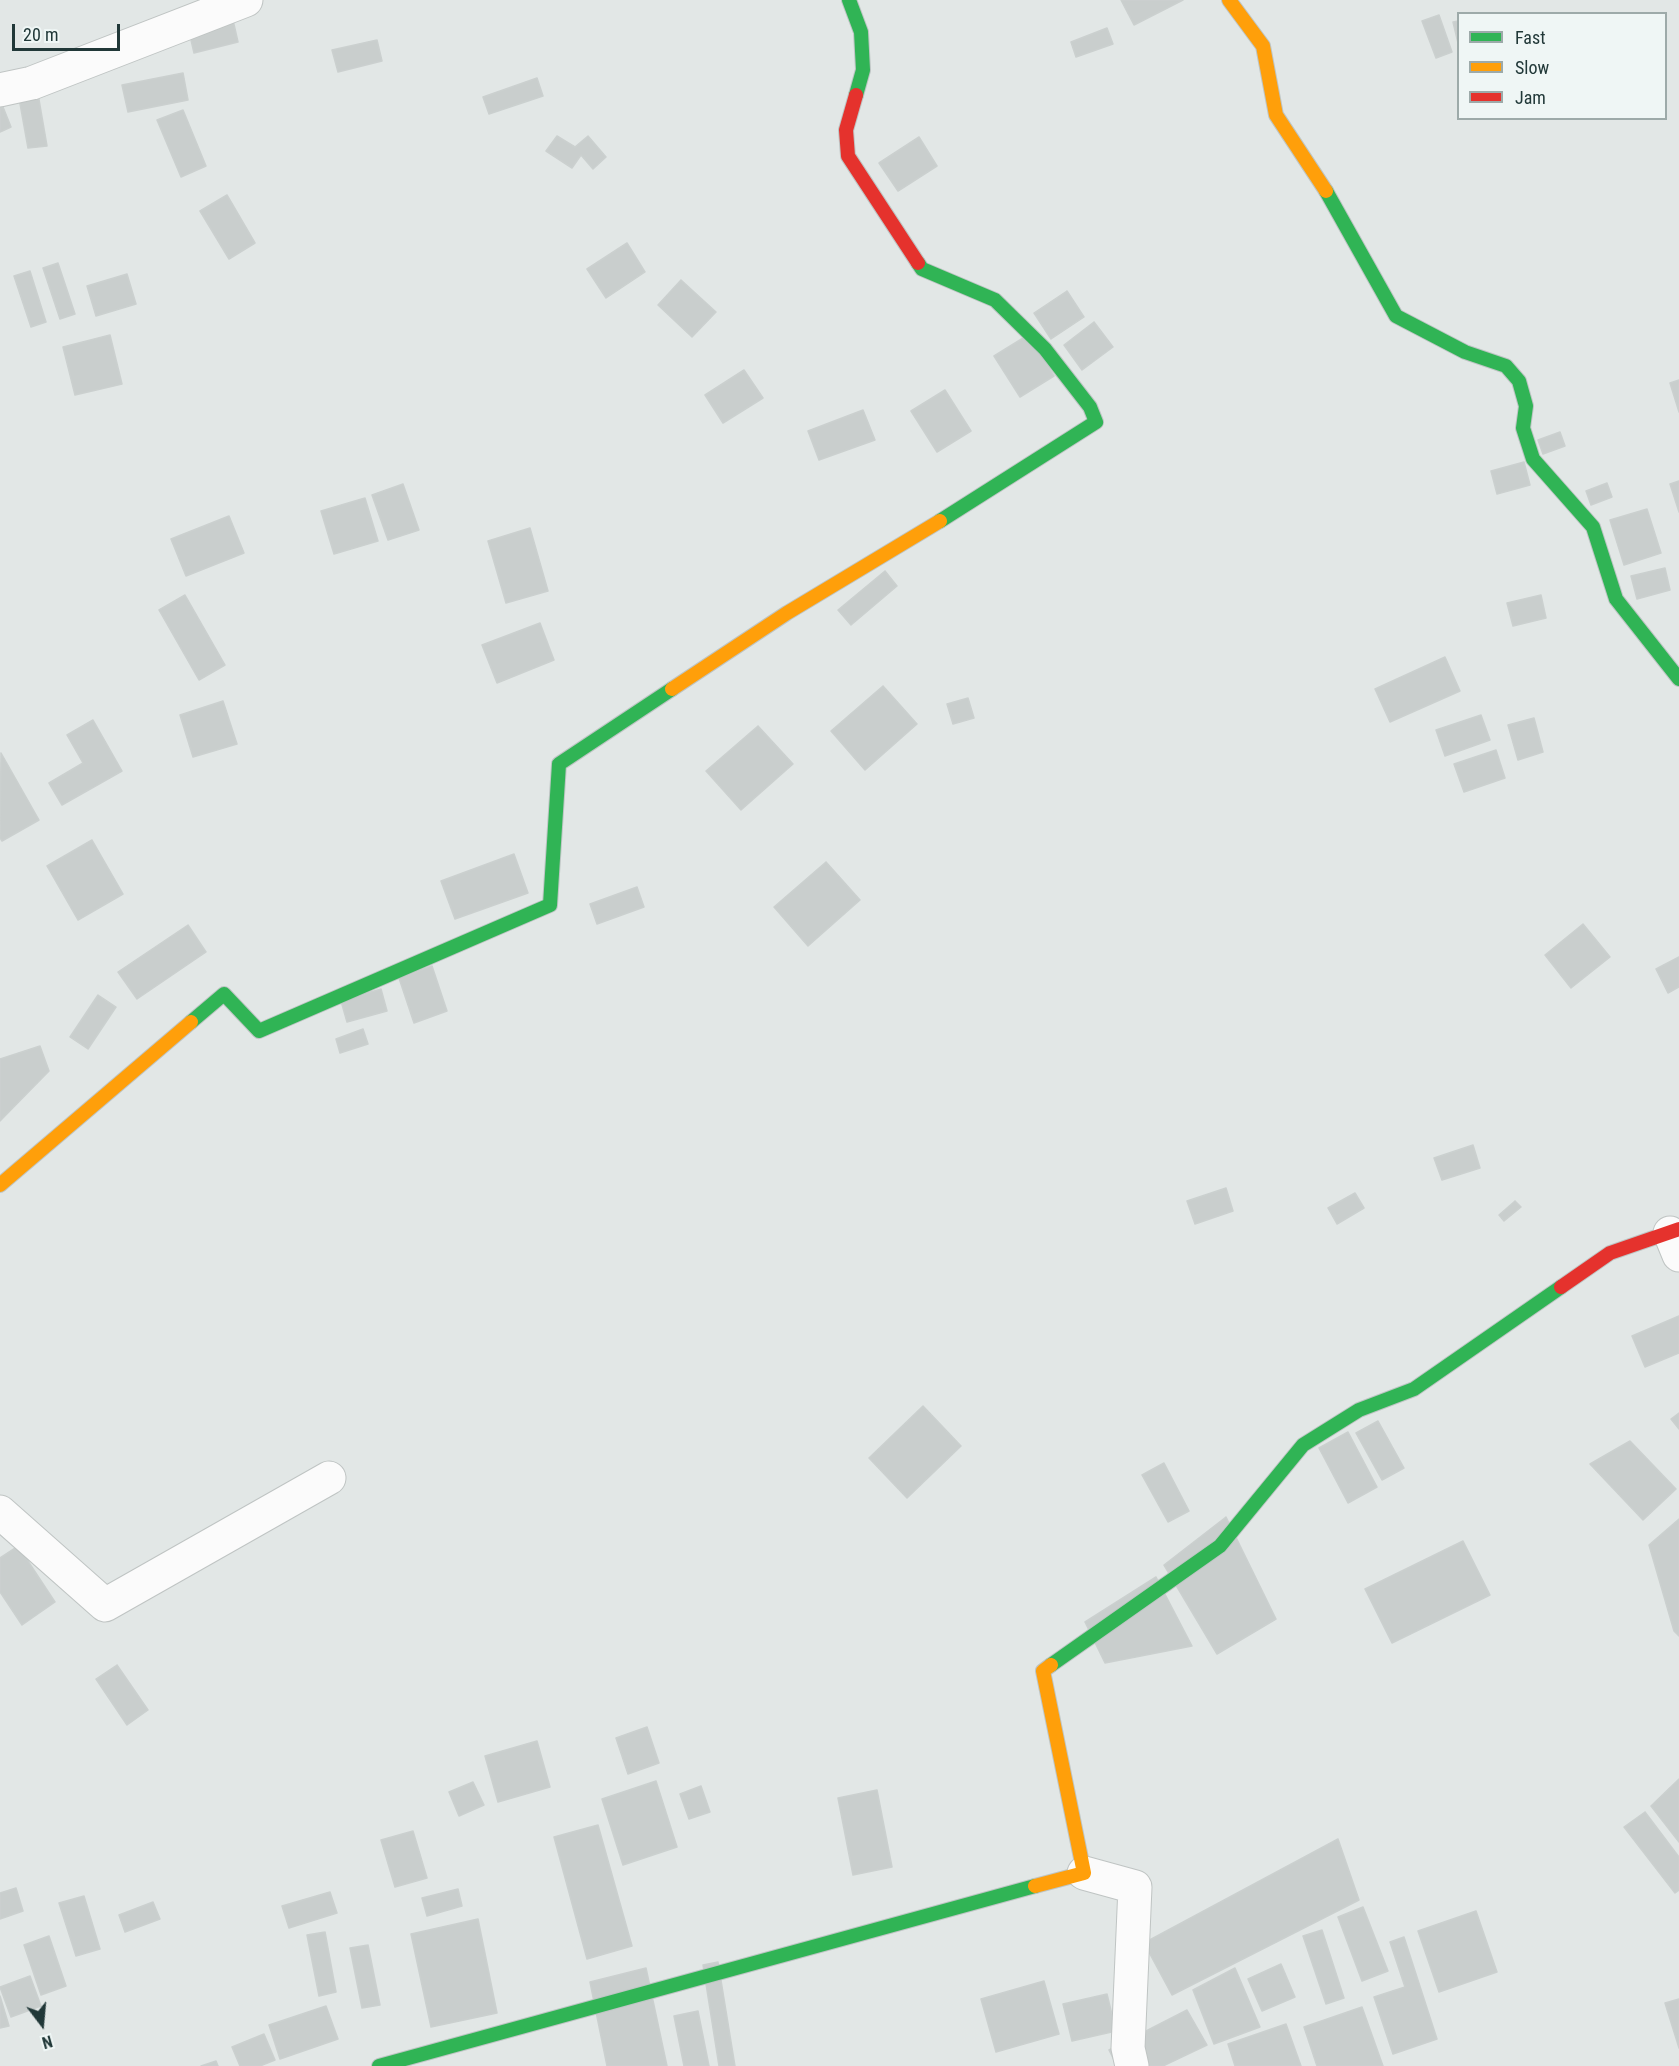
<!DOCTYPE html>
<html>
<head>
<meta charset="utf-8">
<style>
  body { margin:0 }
  #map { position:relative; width:1679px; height:2066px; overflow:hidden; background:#e2e7e6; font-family:"Roboto Condensed",sans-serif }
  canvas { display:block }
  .legend { position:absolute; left:1457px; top:12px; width:210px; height:108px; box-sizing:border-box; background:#eff6f5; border:2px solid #9daaa9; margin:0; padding:8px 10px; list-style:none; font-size:18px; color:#213838 }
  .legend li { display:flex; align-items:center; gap:12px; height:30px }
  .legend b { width:30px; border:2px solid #9daaa9 }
  .north { position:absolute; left:12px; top:1994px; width:60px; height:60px; -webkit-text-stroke:4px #eff6f5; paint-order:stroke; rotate:164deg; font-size:16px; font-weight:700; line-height:24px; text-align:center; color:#213838 }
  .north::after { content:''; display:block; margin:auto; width:21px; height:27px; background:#213838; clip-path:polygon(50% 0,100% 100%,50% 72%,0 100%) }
  .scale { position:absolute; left:12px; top:24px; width:108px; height:27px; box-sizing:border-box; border:3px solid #213838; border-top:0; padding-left:8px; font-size:18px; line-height:21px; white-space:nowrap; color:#213838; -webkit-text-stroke:4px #eff6f5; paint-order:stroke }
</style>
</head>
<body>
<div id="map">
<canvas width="1679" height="2066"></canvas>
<ul class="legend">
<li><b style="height:8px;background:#30b455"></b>Fast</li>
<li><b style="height:8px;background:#ff9f0a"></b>Slow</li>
<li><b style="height:8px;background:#e5322d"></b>Jam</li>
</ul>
<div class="north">N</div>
<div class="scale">20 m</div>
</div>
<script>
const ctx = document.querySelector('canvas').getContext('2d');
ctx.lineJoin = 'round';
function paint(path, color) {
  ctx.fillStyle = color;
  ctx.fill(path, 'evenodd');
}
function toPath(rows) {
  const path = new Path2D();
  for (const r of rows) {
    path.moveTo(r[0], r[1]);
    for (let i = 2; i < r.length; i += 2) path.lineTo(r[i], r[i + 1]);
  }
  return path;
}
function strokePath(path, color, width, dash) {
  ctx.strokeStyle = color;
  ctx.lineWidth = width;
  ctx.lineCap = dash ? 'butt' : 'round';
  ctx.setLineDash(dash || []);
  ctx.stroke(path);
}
const building = toPath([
  [1121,0,1183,0,1134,25,1121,0],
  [1439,15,1452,52,1436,58,1422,21,1439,15],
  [233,20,238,42,194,53,189,31,233,20],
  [1458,21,1458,43,1453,22,1458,21],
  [1107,28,1113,44,1076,57,1071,42,1107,28],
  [377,40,382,61,338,72,332,50,377,40],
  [183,73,188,100,128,112,122,85,183,73],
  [537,78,543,96,489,114,483,97,537,78],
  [38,94,47,146,28,148,19,98,38,94],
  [3,107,11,127,0,132,0,108,3,107],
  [183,110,206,166,181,177,157,120,183,110],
  [557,136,575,147,588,136,606,157,593,169,581,155,572,168,546,151,557,136],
  [919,137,937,166,898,191,879,163,919,137],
  [227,195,255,243,229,259,200,211,227,195],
  [627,243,645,272,606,298,587,269,627,243],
  [58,263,75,314,60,319,43,268,58,263],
  [30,271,46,322,31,327,14,276,30,271],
  [127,274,136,304,96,316,87,286,127,274],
  [681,280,716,312,692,337,658,305,681,280],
  [1067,291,1084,317,1051,339,1034,313,1067,291],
  [1094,322,1113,347,1082,370,1064,345,1094,322],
  [110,335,122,384,75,395,63,347,110,335],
  [1028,335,1054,376,1020,397,994,356,1028,335],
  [744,370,763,398,723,423,705,395,744,370],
  [1679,380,1679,412,1670,383,1679,380],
  [945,390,971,431,937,452,911,411,945,390],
  [863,410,875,440,819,460,808,431,863,410],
  [1560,432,1565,446,1543,454,1538,440,1560,432],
  [1524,462,1530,485,1497,494,1491,471,1524,462],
  [1679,481,1679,512,1670,484,1679,481],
  [1607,483,1612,497,1591,505,1586,491,1607,483],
  [403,484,419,530,388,540,372,495,403,484],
  [365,498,378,541,334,554,321,511,365,498],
  [1647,509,1661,553,1624,565,1610,520,1647,509],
  [229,516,244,553,186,576,171,539,229,516],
  [530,528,548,591,506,603,488,541,530,528],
  [1665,568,1670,590,1637,599,1631,576,1665,568],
  [885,571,897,586,851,625,838,610,885,571],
  [185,595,225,665,199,680,159,610,185,595],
  [1541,595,1546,618,1513,626,1507,603,1541,595],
  [540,623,554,660,497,683,482,645,540,623],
  [1445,657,1460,691,1390,722,1375,689,1445,657],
  [883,686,917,724,865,770,831,731,883,686],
  [968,698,974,718,953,724,947,704,968,698],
  [223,701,237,744,193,757,180,715,223,701],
  [1481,715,1490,740,1445,756,1436,730,1481,715],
  [1534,718,1543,752,1518,760,1508,725,1534,718],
  [93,720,122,771,62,805,49,783,83,763,67,735,93,720],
  [758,726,793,764,741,810,706,771,758,726],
  [1496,750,1505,778,1464,792,1454,764,1496,750],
  [1,753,39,820,2,841,0,838,1,753],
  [92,840,123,894,78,920,47,866,92,840],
  [514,854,528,893,455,919,441,881,514,854],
  [826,862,860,900,808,946,774,907,826,862],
  [637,887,644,907,597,924,590,904,637,887],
  [1583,924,1610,957,1571,988,1545,955,1583,924],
  [188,925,206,952,137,999,118,972,188,925],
  [1679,957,1679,987,1668,993,1656,969,1679,957],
  [432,966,447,1011,414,1023,399,978,432,966],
  [381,989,387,1011,347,1022,341,1001,381,989],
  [98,995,116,1007,88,1049,70,1037,98,995],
  [363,1029,368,1044,340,1053,336,1039,363,1029],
  [40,1046,49,1071,0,1121,0,1059,40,1046],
  [1473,1145,1480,1168,1442,1180,1434,1158,1473,1145],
  [1226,1188,1233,1211,1195,1224,1187,1201,1226,1188],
  [1355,1193,1364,1208,1337,1224,1328,1208,1355,1193],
  [1515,1201,1521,1207,1504,1221,1499,1215,1515,1201],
  [1679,1316,1679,1353,1645,1367,1632,1336,1679,1316],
  [923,1406,961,1446,907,1498,869,1458,923,1406],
  [1679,1413,1679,1429,1671,1419,1679,1413],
  [1378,1421,1404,1468,1382,1480,1356,1433,1378,1421],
  [1348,1432,1377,1487,1348,1503,1319,1448,1348,1432],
  [1630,1441,1676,1489,1643,1520,1590,1464,1630,1441],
  [1164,1463,1189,1511,1168,1522,1142,1475,1164,1463],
  [1226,1517,1276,1619,1217,1654,1164,1565,1226,1517],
  [1679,1519,1679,1636,1674,1631,1649,1545,1679,1519],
  [1463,1541,1490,1595,1392,1643,1365,1589,1463,1541],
  [18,1546,55,1602,22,1625,0,1592,0,1558,18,1546],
  [1156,1577,1192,1646,1105,1663,1085,1622,1156,1577],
  [117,1665,148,1710,127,1725,96,1679,117,1665],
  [647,1727,659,1763,628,1774,616,1738,647,1727],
  [537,1741,550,1787,498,1802,485,1756,537,1741],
  [1679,1779,1679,1842,1651,1806,1679,1779],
  [656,1781,677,1847,623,1865,602,1799,656,1781],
  [473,1782,484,1805,459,1816,449,1792,473,1782],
  [701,1786,710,1812,689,1819,680,1794,701,1786],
  [877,1790,892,1867,853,1875,838,1798,877,1790],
  [1645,1812,1679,1857,1679,1890,1675,1893,1624,1827,1645,1812],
  [598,1825,632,1946,587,1959,554,1837,598,1825],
  [413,1831,427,1878,395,1887,381,1840,413,1831],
  [1338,1839,1359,1900,1172,1995,1144,1943,1338,1839],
  [16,1888,23,1911,0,1919,0,1893,16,1888],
  [458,1889,462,1906,427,1916,422,1898,458,1889],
  [330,1892,337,1913,289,1928,282,1906,330,1892],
  [84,1896,100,1949,76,1956,59,1903,84,1896],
  [153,1902,160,1919,125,1932,119,1915,153,1902],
  [1363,1907,1388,1971,1362,1981,1338,1917,1363,1907],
  [1476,1911,1497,1972,1439,1992,1418,1931,1476,1911],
  [478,1919,497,2013,431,2027,411,1934,478,1919],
  [1322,1930,1344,1998,1326,2004,1303,1936,1322,1930],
  [325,1932,336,1992,319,1996,307,1935,325,1932],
  [49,1936,66,1986,41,1995,24,1945,49,1936],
  [1404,1937,1437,2039,1393,2054,1374,1997,1405,1987,1390,1942,1404,1937],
  [368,1945,380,2005,362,2008,350,1948,368,1945],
  [718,1962,735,2066,719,2066,703,1965,718,1962],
  [1281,1964,1295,1997,1262,2011,1248,1979,1281,1964],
  [646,1968,667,2066,607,2066,590,1982,646,1968],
  [1235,1968,1260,2027,1214,2044,1193,1990,1235,1968],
  [30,1976,41,2006,11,2017,0,1987,30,1976],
  [1044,1981,1059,2034,996,2052,981,1999,1044,1981],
  [1107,1994,1116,2031,1072,2041,1063,2004,1107,1994],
  [0,1996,9,2026,0,2028,0,1996],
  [1679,1999,1679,2048,1665,2003,1679,1999],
  [326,2006,338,2039,280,2059,269,2025,326,2006],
  [1362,2007,1383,2066,1317,2066,1304,2027,1362,2007],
  [1187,2010,1207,2045,1163,2066,1117,2066,1109,2050,1187,2010],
  [698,2011,709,2066,684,2066,674,2016,698,2011],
  [1286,2024,1301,2066,1235,2066,1228,2044,1286,2024],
  [264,2034,275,2060,260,2066,240,2066,232,2047,264,2034],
  [216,2061,218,2066,201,2066,216,2061]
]);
const street = toPath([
  [0,90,32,83,246,0],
  [1670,1233,1679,1255],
  [0,1512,105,1605,329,1478],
  [1084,1873,1135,1887,1128,2048,1132,2066]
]);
const fast = toPath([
  [849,0,861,32,863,70,856,95],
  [1326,191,1396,316,1465,352,1506,366,1519,381,1526,406,1523,428,1533,459,1593,527,1616,599,1679,679],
  [918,263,922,269,995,300,1045,349,1090,407,1096,422,940,521],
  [191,1022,224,994,259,1031,550,905,559,764,672,689],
  [1051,1665,1220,1546,1303,1445,1359,1410,1414,1389,1561,1287],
  [379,2066,1035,1886]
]);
const slow = toPath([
  [1229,0,1263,46,1276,115,1326,191],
  [672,689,787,613,940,521],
  [0,1185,191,1022],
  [1035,1886,1084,1873,1043,1671,1051,1665]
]);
const jam = toPath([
  [856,95,846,130,848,156,918,263],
  [1561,1287,1610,1253,1679,1229]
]);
paint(building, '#c9cecd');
strokePath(building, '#cbd0cf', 1.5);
strokePath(street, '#bfc4c3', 35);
strokePath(fast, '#bec5c4', 16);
strokePath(slow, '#bec5c4', 16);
strokePath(jam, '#bec5c4', 16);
strokePath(street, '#fbfbfb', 33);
strokePath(fast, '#30b455', 14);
strokePath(slow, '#ff9f0a', 14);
strokePath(jam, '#e5322d', 14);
</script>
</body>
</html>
